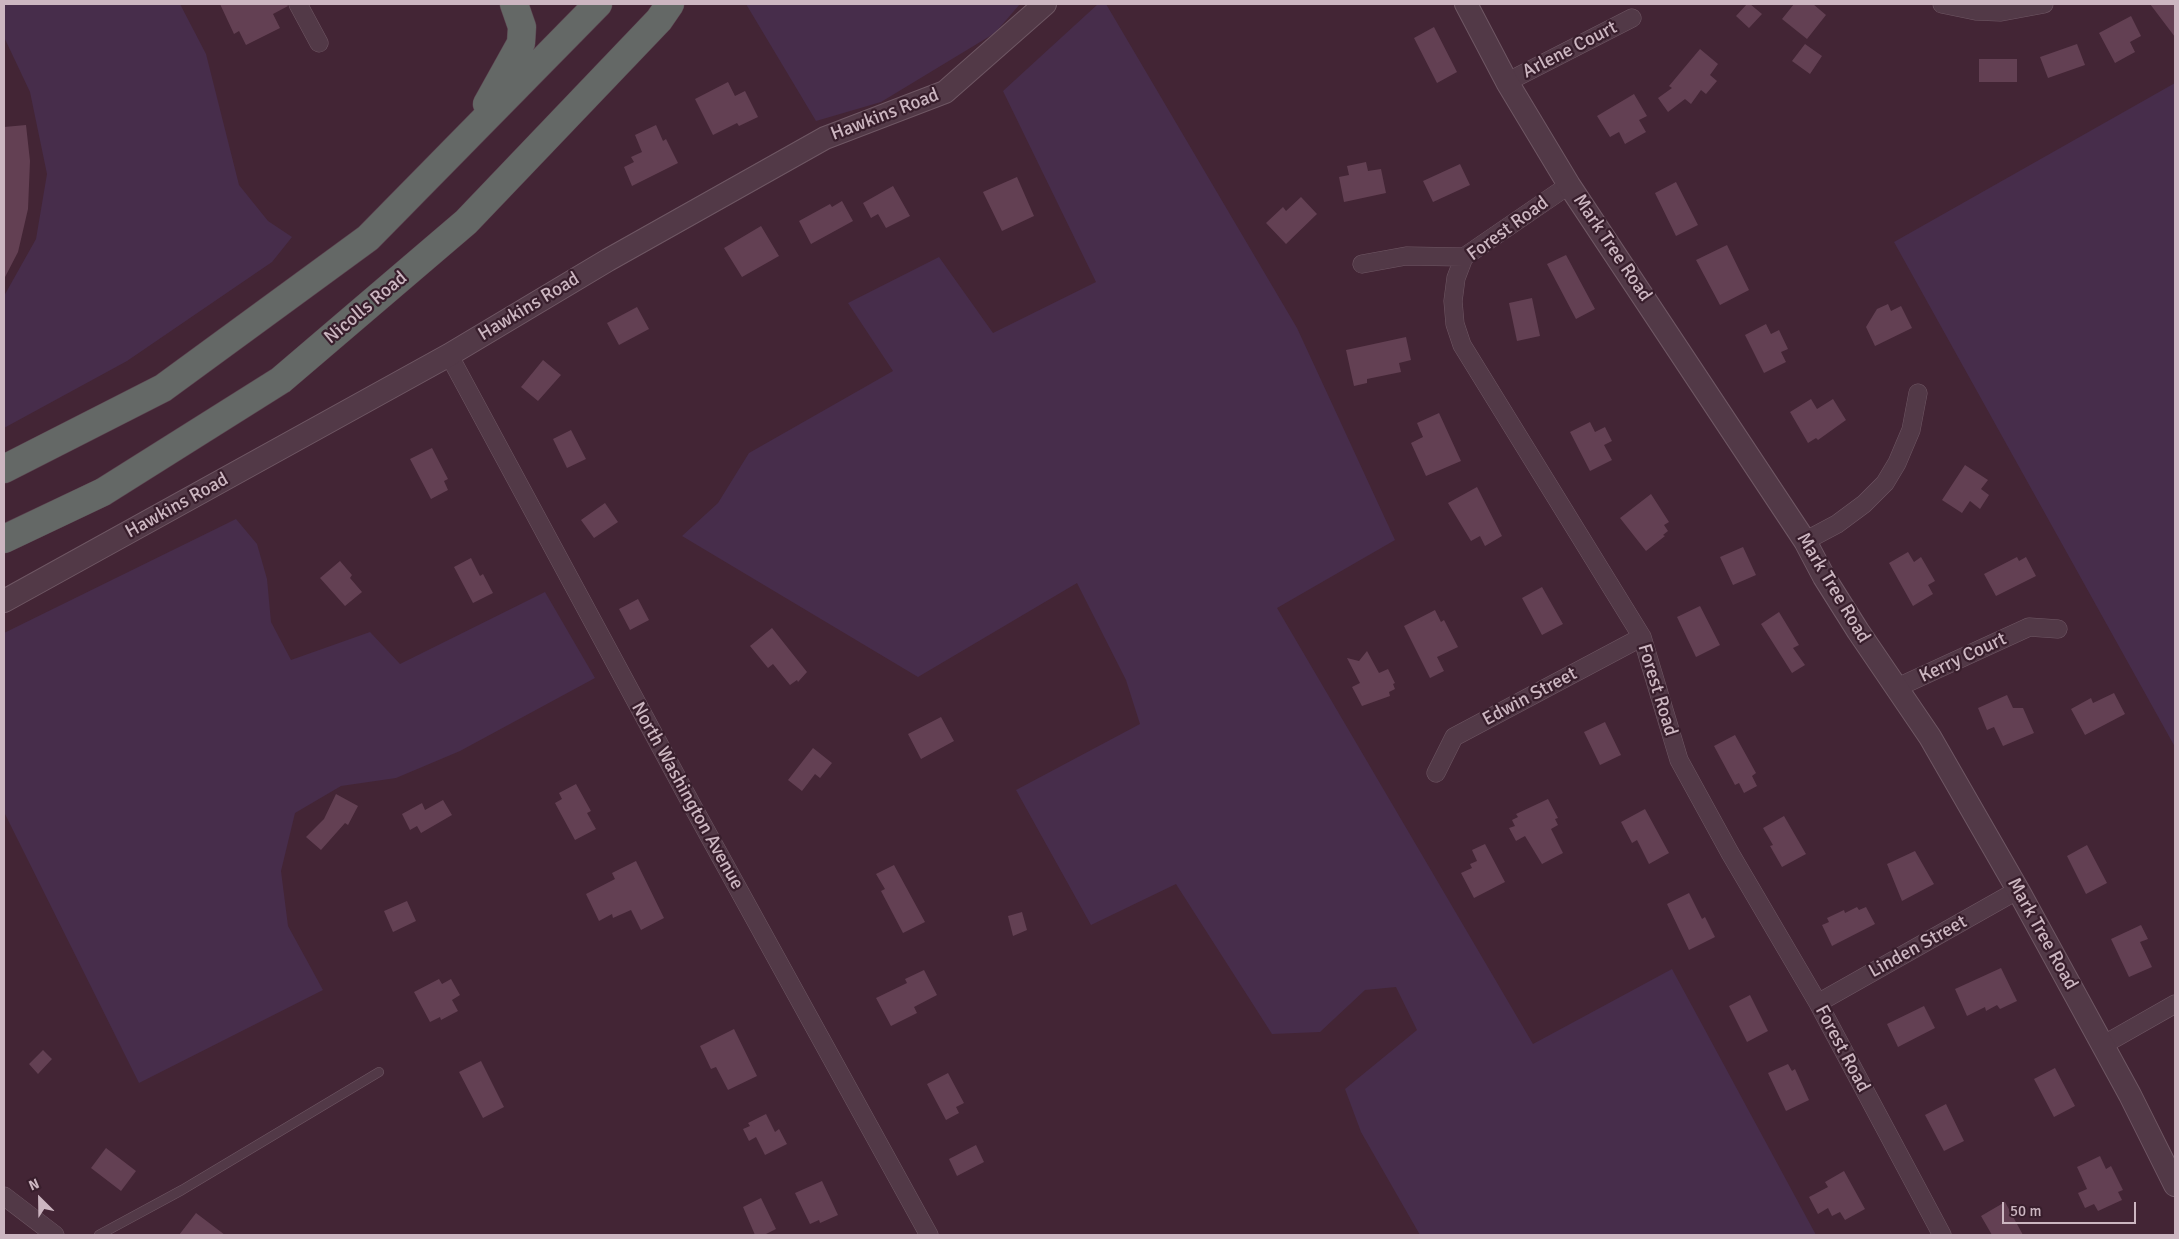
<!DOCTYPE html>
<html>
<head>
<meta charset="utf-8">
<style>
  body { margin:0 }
  #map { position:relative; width:2179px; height:1239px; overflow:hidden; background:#432535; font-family:Signika,sans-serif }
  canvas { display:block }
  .frame { position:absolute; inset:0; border:5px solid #ccb6c1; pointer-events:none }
  .north { position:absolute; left:15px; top:1174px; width:50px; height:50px; -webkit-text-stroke:4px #381e2c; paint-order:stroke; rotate:337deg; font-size:14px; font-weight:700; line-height:20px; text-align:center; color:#ccb6c1 }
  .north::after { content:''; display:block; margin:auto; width:18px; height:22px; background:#ccb6c1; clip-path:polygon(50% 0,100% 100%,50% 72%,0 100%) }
  .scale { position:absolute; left:2002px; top:1202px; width:134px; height:22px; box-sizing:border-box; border:2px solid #ccb6c1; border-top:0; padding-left:6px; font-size:15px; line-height:18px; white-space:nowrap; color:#ccb6c1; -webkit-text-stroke:4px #381e2c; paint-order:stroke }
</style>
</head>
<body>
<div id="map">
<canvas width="2179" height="1239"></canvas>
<div class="frame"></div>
<div class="north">N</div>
<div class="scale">50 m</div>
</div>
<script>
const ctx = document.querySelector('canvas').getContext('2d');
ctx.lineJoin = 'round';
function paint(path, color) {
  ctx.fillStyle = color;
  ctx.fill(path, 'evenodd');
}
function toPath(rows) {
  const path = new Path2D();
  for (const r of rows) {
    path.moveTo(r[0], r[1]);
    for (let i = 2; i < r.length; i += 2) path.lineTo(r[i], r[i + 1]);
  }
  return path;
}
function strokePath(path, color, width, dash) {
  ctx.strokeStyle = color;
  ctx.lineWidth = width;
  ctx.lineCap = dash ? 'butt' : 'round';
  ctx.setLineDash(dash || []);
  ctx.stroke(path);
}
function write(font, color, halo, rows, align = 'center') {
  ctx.font = font + ' Signika,sans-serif';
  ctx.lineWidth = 4.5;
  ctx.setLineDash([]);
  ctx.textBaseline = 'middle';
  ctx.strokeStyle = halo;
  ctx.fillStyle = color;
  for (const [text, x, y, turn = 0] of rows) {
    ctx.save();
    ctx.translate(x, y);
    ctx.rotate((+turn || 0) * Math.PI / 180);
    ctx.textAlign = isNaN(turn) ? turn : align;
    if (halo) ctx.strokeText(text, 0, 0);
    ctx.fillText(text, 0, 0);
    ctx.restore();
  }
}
const green = toPath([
  [4,4,180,4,206,54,239,185,268,221,292,237,272,262,127,361,4,428,4,296,36,239,47,174,30,92,4,37],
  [746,4,1020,4,995,33,881,102,816,121],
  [1098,4,1106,4,1297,328,1395,540,1277,608,1533,1044,1672,969,1816,1235,1420,1235,1361,1132,1345,1089,1417,1030,1396,987,1365,990,1320,1032,1272,1034,1176,884,1091,925,1016,790,1140,724,1126,680,1077,583,918,677,682,536,718,503,749,453,893,371,848,303,939,257,993,333,1096,282,1003,91],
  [2175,83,2175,747,1894,242],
  [236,519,257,544,267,579,271,622,291,660,370,632,400,664,545,592,595,678,460,751,396,778,341,786,295,813,281,871,288,926,323,990,139,1083,4,812,4,633]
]);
const building = toPath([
  [220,4,287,4,288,6,273,14,280,28,246,45,239,31,234,34],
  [1747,4,1750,4,1762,14,1749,28,1736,16],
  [1794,4,1813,4,1826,15,1807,39,1782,19],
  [2150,4,2175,4,2175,37],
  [2131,16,2141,36,2130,42,2135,52,2115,63,2099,33],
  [1434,27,1457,72,1437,83,1414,38],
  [1805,44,1822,56,1810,74,1792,61],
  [2077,44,2085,65,2048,78,2040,57],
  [1700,49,1718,64,1710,75,1717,81,1706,94,1701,90,1691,104,1685,99,1668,112,1658,98,1672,88,1669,86],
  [1979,59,2017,59,2017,82,1979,82],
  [728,82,735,96,745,91,758,117,739,126,737,123,713,135,695,99],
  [1634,94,1647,116,1639,120,1646,132,1625,144,1619,132,1610,137,1597,116],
  [26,125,30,161,28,209,18,252,4,279,4,127],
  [656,125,663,141,666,139,678,163,632,186,624,167,634,162,631,157,642,152,635,135],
  [1366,162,1368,171,1381,169,1386,193,1344,202,1339,177,1349,175,1347,166],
  [1460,164,1470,185,1433,202,1423,181],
  [1017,177,1034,216,1002,231,983,192],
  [1676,182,1698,225,1676,236,1655,193],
  [893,186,910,216,886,228,878,214,871,218,863,203],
  [1301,197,1317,214,1286,244,1266,223,1283,207,1286,211],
  [842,201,853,221,811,244,799,221,830,204,832,207],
  [761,226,779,256,742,277,724,248],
  [1727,245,1749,290,1720,305,1696,260],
  [1566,255,1595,309,1576,319,1547,264],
  [1532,298,1540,336,1517,341,1509,303],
  [1888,304,1891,311,1901,306,1912,328,1875,346,1866,327,1877,309],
  [637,307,649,329,619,345,607,323],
  [1766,324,1771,334,1779,330,1788,349,1781,352,1786,362,1764,373,1745,335],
  [1406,337,1411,360,1399,363,1401,372,1367,379,1367,383,1354,386,1346,350],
  [543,360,561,375,538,401,521,387],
  [1811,399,1817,409,1833,399,1846,420,1818,440,1816,438,1808,443,1790,412],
  [1439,413,1461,461,1426,476,1411,443,1423,437,1417,423],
  [1590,422,1595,432,1605,427,1612,441,1604,445,1612,460,1590,471,1570,432],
  [571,430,586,459,567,468,553,439],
  [432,448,448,479,444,481,448,490,431,499,410,459],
  [1965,465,1988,480,1981,489,1989,495,1980,509,1970,501,1962,513,1942,500],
  [1477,487,1502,536,1485,546,1480,536,1471,541,1448,503],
  [1651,494,1669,522,1664,525,1668,531,1663,535,1665,536,1646,551,1620,518],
  [605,503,618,522,594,538,581,520],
  [1743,547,1756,575,1733,585,1720,557],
  [1908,552,1914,562,1921,557,1935,581,1928,585,1933,594,1913,606,1889,563],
  [2017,557,2019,561,2026,557,2036,576,1996,596,1984,574],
  [471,558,480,576,483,574,493,593,473,603,454,567],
  [340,561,352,575,350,578,362,592,345,606,320,578],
  [1542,587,1563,624,1542,635,1522,598],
  [638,599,649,620,630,630,619,609],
  [1700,606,1720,645,1696,657,1677,617],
  [1435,610,1441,622,1444,620,1458,647,1437,657,1444,671,1430,678,1404,626],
  [1779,612,1799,645,1793,648,1805,665,1792,673,1761,624],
  [772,628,807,672,798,682,797,680,790,685,773,664,768,668,750,646],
  [1367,651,1379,673,1388,669,1395,683,1393,684,1395,689,1389,692,1390,696,1362,706,1352,687,1360,683,1347,658,1359,661],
  [2114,693,2125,714,2085,735,2071,709,2091,698,2093,703],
  [2007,695,2013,708,2023,708,2034,733,2003,746,1994,727,1987,730,1978,708],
  [941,717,954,741,921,759,908,734],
  [1605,722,1621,755,1600,765,1584,732],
  [1735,735,1756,773,1752,776,1757,786,1744,793,1739,783,1735,785,1714,746],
  [813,748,832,763,820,778,815,774,802,791,788,780],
  [576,784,591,811,587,813,596,829,575,840,555,803,562,799,559,793],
  [336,794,358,806,348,825,345,823,321,850,306,837,324,819],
  [1548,799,1558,818,1555,819,1558,825,1551,829,1563,853,1542,864,1525,836,1516,841,1509,828,1515,826,1512,820,1518,817,1516,814],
  [443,800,452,815,421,833,417,826,410,830,402,814,422,803,425,810],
  [1645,809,1669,853,1649,864,1637,840,1632,843,1621,822],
  [1784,816,1806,854,1782,867,1770,846,1773,845,1763,828],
  [1485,844,1505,882,1474,898,1461,873,1472,868,1470,864,1477,861,1472,850],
  [2087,845,2107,883,2086,894,2067,856],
  [1915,851,1934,884,1902,901,1887,864],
  [636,861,664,918,641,930,631,910,613,918,612,914,599,921,586,894,615,879,612,873],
  [894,865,925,922,903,933,881,891,885,889,876,874],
  [1689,893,1702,919,1705,917,1715,937,1689,950,1667,904],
  [407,901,416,921,393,932,384,911],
  [1857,907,1859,910,1866,907,1875,924,1832,946,1822,925,1829,922,1827,918,1844,910,1845,913],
  [1022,912,1027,930,1013,936,1008,916],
  [2141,925,2148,939,2140,942,2152,967,2129,977,2111,939],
  [2001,968,2017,1001,2000,1009,1997,1005,1986,1011,1985,1007,1967,1016,1955,989],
  [924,970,937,995,914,1007,917,1013,891,1026,876,998,907,983,905,979],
  [439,979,442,984,451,979,460,995,452,1000,458,1011,441,1020,440,1017,430,1022,414,992],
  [1750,995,1768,1031,1747,1042,1729,1006],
  [1924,1006,1935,1028,1898,1047,1887,1024],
  [734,1029,757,1076,728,1090,716,1067,711,1069,700,1046],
  [43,1050,52,1059,38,1074,29,1064],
  [481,1061,504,1107,483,1118,459,1072],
  [1788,1064,1792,1071,1795,1069,1809,1100,1786,1111,1768,1073],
  [2055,1068,2075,1106,2054,1117,2034,1079],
  [948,1073,964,1103,956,1107,959,1113,946,1120,927,1084],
  [1946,1104,1964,1141,1944,1151,1925,1115],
  [766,1114,775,1132,779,1129,787,1144,765,1155,756,1137,749,1141,743,1129,750,1126,748,1123],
  [976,1145,984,1162,957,1176,949,1159],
  [106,1148,136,1171,121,1191,91,1168],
  [2100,1156,2106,1169,2111,1166,2123,1190,2118,1192,2122,1200,2098,1211,2094,1204,2085,1208,2078,1193,2087,1189,2077,1167],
  [1844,1171,1865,1209,1845,1220,1840,1212,1832,1216,1828,1208,1818,1214,1809,1197,1828,1187,1825,1182],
  [822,1181,838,1215,820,1223,819,1220,810,1224,795,1193],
  [761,1198,776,1229,764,1235,755,1235,743,1207],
  [2005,1202,2023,1235,1992,1235,1981,1216],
  [196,1213,225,1235,179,1235]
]);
const service = toPath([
  [99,1235,182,1190,379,1072]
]);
const minor = toPath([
  [298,4,319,43],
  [1942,4,1976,11,2001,12,2044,4],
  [1507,82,1632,18],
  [1569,185,1464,257,1456,278,1453,301,1455,324,1462,345,1642,637,1679,760,1730,853,1818,1003,1942,1235],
  [1362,264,1406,256,1464,257],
  [449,355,693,807,929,1235],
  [1805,541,1837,524,1864,504,1885,483,1897,463,1911,430,1918,393],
  [1896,688,2029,627,2058,629],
  [1436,773,1454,737,1642,637],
  [1818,1003,2018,890],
  [2103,1045,2175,1004],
  [4,1196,55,1235]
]);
const tertiary = toPath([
  [1466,4,1507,82,1569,185,1805,541,1824,577,1858,631,1930,737,2018,890,2130,1095,2175,1185],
  [4,601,449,355,608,260,825,138,945,92,1045,4]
]);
const trunk = toPath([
  [487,104,521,43,522,27,514,4],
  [4,469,163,388,368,238,598,4],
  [4,539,103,492,281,380,466,222,659,20,670,4]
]);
const streetNames = [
  ["Arlene Court",1570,50,-27],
  ["Hawkins Road",885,115,-21],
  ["Forest Road",1508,229,-36],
  ["Mark Tree Road",1612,248,56],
  ["Hawkins Road",529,307,-31],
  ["Nicolls Road",366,308,-40],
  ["Hawkins Road",177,506,-29],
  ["Mark Tree Road",1833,588,59],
  ["Kerry Court",1963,658,-25],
  ["Forest Road",1657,690,73],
  ["Edwin Street",1530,697,-28],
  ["North Washington Avenue",687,796,61],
  ["Mark Tree Road",2042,934,61],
  ["Linden Street",1918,947,-29],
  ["Forest Road",1842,1049,62]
];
paint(green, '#472d4b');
paint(building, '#634053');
strokePath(service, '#6f5764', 10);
strokePath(minor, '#6f5764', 19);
strokePath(tertiary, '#6f5764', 24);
strokePath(trunk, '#5a414e', 29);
strokePath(service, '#523947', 9);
strokePath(minor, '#523947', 18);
strokePath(tertiary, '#523947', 22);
strokePath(trunk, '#646866', 28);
write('19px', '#ccb6c1', '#381e2c', streetNames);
</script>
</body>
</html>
